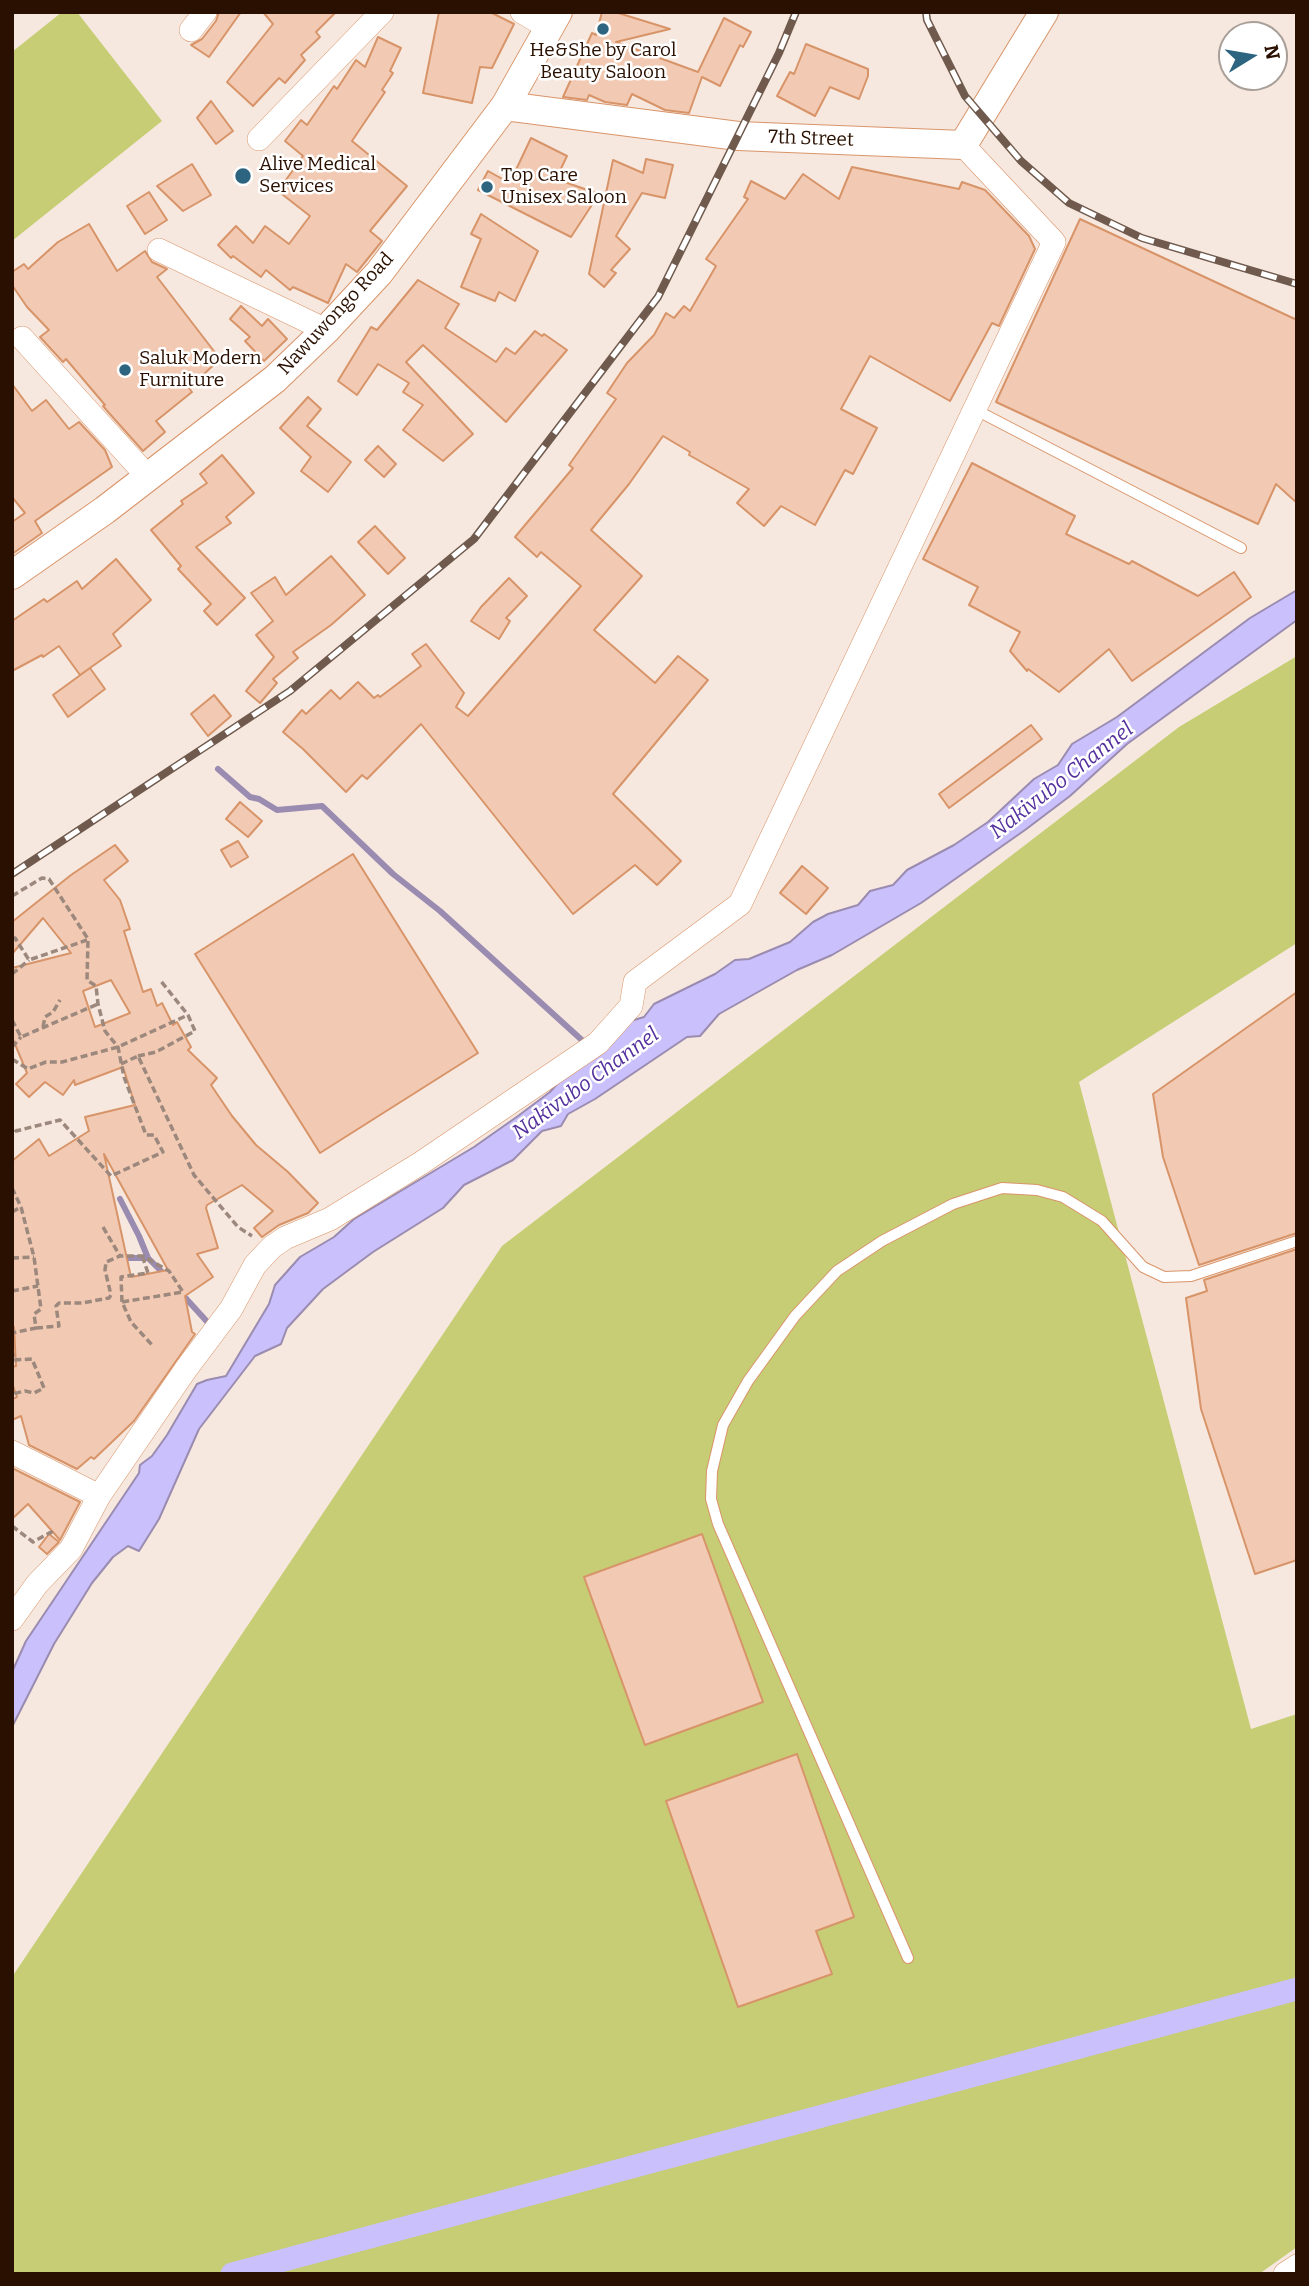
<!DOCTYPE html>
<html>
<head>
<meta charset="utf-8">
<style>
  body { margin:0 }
  #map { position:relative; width:1309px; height:2286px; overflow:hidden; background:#f7e8df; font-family:Bitter,serif }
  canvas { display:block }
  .frame { position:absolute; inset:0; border:14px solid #291001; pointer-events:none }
  .north { position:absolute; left:1218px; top:21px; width:70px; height:70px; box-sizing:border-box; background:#fff; border:2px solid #a99f99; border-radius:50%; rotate:79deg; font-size:19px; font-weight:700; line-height:28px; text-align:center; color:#291001 }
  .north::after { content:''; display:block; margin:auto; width:24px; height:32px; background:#2d647f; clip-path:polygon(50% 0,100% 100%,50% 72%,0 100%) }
</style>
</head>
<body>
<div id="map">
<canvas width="1309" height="2286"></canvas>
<div class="frame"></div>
<div class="north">N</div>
</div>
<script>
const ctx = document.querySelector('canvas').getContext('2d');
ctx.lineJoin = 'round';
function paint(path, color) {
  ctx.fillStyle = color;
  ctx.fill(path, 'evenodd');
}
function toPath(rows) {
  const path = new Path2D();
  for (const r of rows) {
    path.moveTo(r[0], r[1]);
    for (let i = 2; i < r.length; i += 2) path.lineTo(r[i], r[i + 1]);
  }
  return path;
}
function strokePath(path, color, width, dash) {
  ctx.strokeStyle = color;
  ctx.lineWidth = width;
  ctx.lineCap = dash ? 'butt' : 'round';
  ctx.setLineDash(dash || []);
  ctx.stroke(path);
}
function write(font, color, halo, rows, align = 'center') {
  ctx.font = font + ' Bitter,serif';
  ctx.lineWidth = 5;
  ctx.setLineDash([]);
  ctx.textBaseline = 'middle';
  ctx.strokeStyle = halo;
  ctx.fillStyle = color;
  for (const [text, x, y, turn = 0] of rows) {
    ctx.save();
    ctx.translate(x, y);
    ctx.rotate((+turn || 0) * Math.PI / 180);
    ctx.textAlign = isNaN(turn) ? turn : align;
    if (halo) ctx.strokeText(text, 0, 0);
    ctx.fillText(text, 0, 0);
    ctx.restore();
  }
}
const green = toPath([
  [62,12,77,12,162,121,12,241,12,52],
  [1297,656,1297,943,1079,1082,1251,1729,1297,1714,1297,2247,1259,2274,12,2274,12,1977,502,1246,1179,727]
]);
const water = toPath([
  [1297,590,1297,620,1127,744,1070,796,1025,830,921,903,832,955,797,970,719,1014,700,1036,687,1037,595,1099,568,1114,561,1126,542,1131,513,1160,464,1185,443,1208,373,1252,323,1289,287,1328,281,1344,255,1356,199,1429,159,1519,139,1551,128,1546,113,1557,92,1583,54,1644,12,1727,12,1672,26,1641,139,1473,140,1465,152,1456,167,1435,197,1384,207,1380,226,1376,269,1304,275,1285,300,1257,334,1237,354,1219,474,1147,518,1116,550,1092,577,1062,624,1023,644,1017,654,1004,715,974,735,960,749,959,790,942,813,922,828,914,858,905,870,891,893,885,907,870,954,845,988,822,1034,779,1058,765,1072,744,1117,717,1250,618,1297,590]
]);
const stream = toPath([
  [218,769,250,797,259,799,277,810,322,806,393,874,440,911,584,1042],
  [120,1199,139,1236,148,1258],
  [119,1258,148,1258,167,1277],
  [181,1293,211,1326]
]);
const canal = toPath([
  [232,2274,1297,1989]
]);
const building = toPath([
  [219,12,241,12,209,57,191,45,202,39,216,21,219,12],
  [263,12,336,12,316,32,320,37,301,55,305,60,285,83,279,78,253,106,227,82,273,24,263,12],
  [439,12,490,12,514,24,492,68,480,67,472,103,423,93,439,12],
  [602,12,615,12,670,29,616,42,698,72,724,18,751,32,743,47,740,45,720,86,702,77,689,113,665,110,632,94,627,105,605,102,589,95,587,100,563,97,592,33,596,35,602,12],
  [378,37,401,48,390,71,393,73,382,90,385,92,352,141,407,186,370,231,382,241,357,272,346,264,328,303,293,287,290,290,266,270,261,277,233,256,231,258,218,245,236,226,253,243,265,226,289,244,310,216,278,191,303,156,285,141,301,120,307,125,334,86,337,89,356,60,365,67,378,37],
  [806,44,868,69,868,76,859,99,830,87,815,116,777,96,790,72,794,74,806,44],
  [211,101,233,131,216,144,197,118,211,101],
  [531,138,567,156,556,179,599,194,571,237,478,190,488,171,506,181,510,172,514,174,531,138],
  [646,159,673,165,665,198,642,193,616,236,630,249,611,270,616,273,604,287,589,274,613,160,643,173,646,159],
  [192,164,211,195,183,211,157,186,192,164],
  [852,167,959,189,962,182,985,190,1029,236,1035,249,999,326,992,323,950,401,870,356,841,409,877,428,853,474,845,470,815,525,781,506,764,526,737,503,749,489,689,455,690,452,663,436,629,484,591,530,642,576,594,630,655,683,678,656,708,680,613,794,681,861,657,885,635,865,573,914,421,724,367,779,362,775,346,792,303,749,283,732,302,710,306,714,331,690,340,699,358,682,374,698,378,695,380,697,421,666,412,654,426,644,464,693,456,707,468,716,581,586,541,552,537,557,515,537,573,468,569,465,616,399,607,393,627,363,654,335,666,313,674,318,684,306,690,311,716,266,706,259,748,199,744,197,751,181,785,199,803,174,839,199,852,167],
  [149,192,167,220,145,234,127,206,149,192],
  [481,214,538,251,515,301,499,292,495,301,461,287,481,239,471,234,481,214],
  [1080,219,1297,320,1297,503,1276,484,1258,524,996,402,1080,219],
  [89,224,117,271,145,251,152,262,167,269,157,277,220,359,189,388,192,392,156,421,165,432,143,451,109,413,103,406,105,405,66,359,63,362,40,337,49,330,27,307,12,285,12,272,24,264,28,269,58,242,89,224],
  [418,280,459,304,445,328,496,362,506,348,515,354,535,331,542,336,544,334,567,350,506,422,423,345,406,362,473,434,443,461,403,430,423,405,403,392,409,383,378,364,357,395,338,381,371,327,377,330,418,280],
  [241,306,262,326,268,319,287,339,264,361,245,341,250,337,230,319,241,306],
  [12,384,32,411,46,400,69,429,79,422,105,450,112,467,35,521,42,533,12,554,12,522,25,513,12,497,12,384],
  [308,397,321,409,307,426,351,462,328,492,301,471,311,457,280,428,308,397],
  [378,446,396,464,384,477,365,460,378,446],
  [222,455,254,493,226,517,231,523,196,547,245,598,217,625,204,611,211,604,178,569,181,566,151,530,183,504,181,501,207,483,200,474,222,455],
  [972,463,1075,516,1066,534,1129,564,1132,561,1198,596,1234,572,1251,597,1132,681,1109,649,1059,692,1028,669,1027,671,1010,651,1020,632,969,605,978,587,923,559,972,463],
  [375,526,405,558,388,574,358,542,375,526],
  [331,556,365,595,331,625,293,652,298,658,273,679,277,683,260,703,246,691,274,657,256,635,273,621,251,593,275,577,286,595,331,556],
  [116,559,151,600,113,634,121,646,80,675,59,646,43,657,42,655,12,671,12,621,44,599,47,602,77,581,82,589,116,559],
  [509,578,527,596,506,618,510,621,499,639,471,621,481,607,509,578],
  [90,668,105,689,68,717,53,695,90,668],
  [214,695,231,716,208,736,191,714,214,695],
  [1031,725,1042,739,949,808,939,794,1031,725],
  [240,802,262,821,248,837,226,819,240,802],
  [238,841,248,857,231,867,221,850,238,841],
  [115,845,128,861,104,880,120,900,130,929,124,931,143,992,151,989,157,1006,162,1003,173,1025,177,1022,191,1047,188,1050,217,1078,211,1085,232,1116,256,1145,288,1172,318,1203,308,1213,279,1225,262,1237,254,1228,273,1211,242,1185,207,1205,206,1208,218,1248,197,1254,213,1277,185,1296,192,1332,195,1334,134,1421,94,1459,91,1457,77,1469,29,1445,21,1416,12,1420,12,1399,17,1397,12,1383,12,1367,16,1366,14,1327,12,1328,12,1161,39,1139,49,1156,89,1131,85,1117,135,1105,123,1067,75,1085,74,1080,63,1095,45,1082,29,1097,16,1084,27,1073,12,1037,12,968,71,953,43,918,12,954,12,922,71,875,115,845],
  [111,980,130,1013,95,1027,83,991,111,980],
  [104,1154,168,1270,131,1277,104,1154],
  [353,854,478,1053,320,1153,195,954,353,854],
  [802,866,828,888,806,914,780,893,802,866],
  [1297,992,1297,1233,1199,1265,1163,1157,1153,1094,1297,992],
  [1297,1249,1297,1560,1255,1574,1201,1409,1186,1298,1207,1291,1204,1280,1297,1249],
  [12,1468,80,1502,60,1540,28,1504,12,1519,12,1468],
  [49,1534,59,1542,47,1554,39,1547,49,1534],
  [702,1534,763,1702,645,1745,584,1577,702,1534],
  [797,1754,854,1917,816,1931,832,1974,738,2007,666,1801,797,1754]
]);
const path = toPath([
  [12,896,42,878,49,879,88,939,87,980,96,986,98,1004,105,1031,118,1047,124,1077,146,1135,154,1135,163,1152,111,1176,60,1120,16,1131,12,1126],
  [12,939,15,938,29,960,87,940],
  [12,974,29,960],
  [12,1020,21,1037,98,1004],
  [43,1027,45,1017,53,1012,60,1000],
  [12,1047,21,1037],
  [138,1056,156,1052,195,1031,188,1015,160,980],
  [12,1059,28,1069,46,1062,62,1062,118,1047,188,1015],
  [121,1064,138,1056,194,1175,238,1227,252,1236],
  [12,1188,21,1207,34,1257,41,1309,34,1314,36,1328,12,1333],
  [12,1212,21,1207],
  [103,1227,120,1256],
  [12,1258,34,1257],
  [12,1291,38,1286],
  [122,1302,121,1277,148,1273,143,1258],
  [36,1328,59,1326,56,1306,59,1303,82,1303,109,1298,111,1295,105,1270,106,1262,120,1256,143,1256,169,1271,183,1292,122,1302,131,1322,153,1346],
  [12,1350,14,1360,32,1359,44,1388,34,1393,25,1391,12,1394],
  [12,1526,33,1542,51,1532,54,1535]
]);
const service = toPath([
  [974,409,1241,548],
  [908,1958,718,1524,711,1499,712,1471,723,1425,748,1381,795,1316,837,1271,882,1241,953,1204,1002,1188,1037,1190,1063,1197,1102,1221,1143,1267,1164,1277,1191,1276,1297,1241]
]);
const minor = toPath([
  [522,12,549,28],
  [191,30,205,12],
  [259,139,382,12],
  [159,250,326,330],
  [22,338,148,477],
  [12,1452,99,1496],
  [12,1619,37,1584,71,1549,99,1496,186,1369,231,1309,255,1265,272,1247,285,1238,330,1219,421,1163,598,1043,631,1006,635,982,740,904,1054,242,963,145],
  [1285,2274,1297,2266]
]);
const tertiary = toPath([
  [505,106,738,136,963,145,1044,12],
  [12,575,105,510,275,379,326,330,379,273,505,106,558,12]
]);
const rail = toPath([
  [926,12,927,20,965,96,1021,161,1069,203,1142,238,1297,284],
  [12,874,290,691,474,539,658,297,779,53,796,12]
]);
const markers = [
  [603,29,7,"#2d647f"],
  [243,176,9,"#2d647f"],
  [487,187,7,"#2d647f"],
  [125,370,7,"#2d647f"]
];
const poiNames = [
  ["He&She by Carol",603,51,"center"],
  ["Beauty Saloon",603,73,"center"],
  ["Alive Medical",259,165],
  ["Services",259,187],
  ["Top Care",501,176],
  ["Unisex Saloon",501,198],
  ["Saluk Modern",139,359],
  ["Furniture",139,381]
];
const streetNames = [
  ["7th Street",811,139,2],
  ["Nawuwongo Road",336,314,-47]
];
const waterNames = [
  ["Nakivubo Channel",1062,781,-38],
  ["Nakivubo Channel",586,1084,-36]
];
paint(green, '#c6cd75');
paint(water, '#cac0fb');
strokePath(water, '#9a8bb0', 2);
strokePath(stream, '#9a8bb0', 6);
strokePath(canal, '#cac0fb', 23);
paint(building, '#f2cab3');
strokePath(building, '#d89469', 2);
strokePath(service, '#d99469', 12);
strokePath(minor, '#d99469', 24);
strokePath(tertiary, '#d99469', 30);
strokePath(path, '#9c887d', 3.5, [7, 3.5]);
strokePath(service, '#fff', 10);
strokePath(minor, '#fff', 23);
strokePath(tertiary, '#fff', 28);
strokePath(rail, '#6f5a4d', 8);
strokePath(rail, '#fff', 5, [16]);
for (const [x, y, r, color] of markers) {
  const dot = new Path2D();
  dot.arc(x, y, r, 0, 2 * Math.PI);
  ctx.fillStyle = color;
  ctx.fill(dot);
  strokePath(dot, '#fff', 2.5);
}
write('19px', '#291001', '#fff', poiNames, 'left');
write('19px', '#291001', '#fff', streetNames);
write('italic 21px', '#53309d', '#fff', waterNames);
</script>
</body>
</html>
